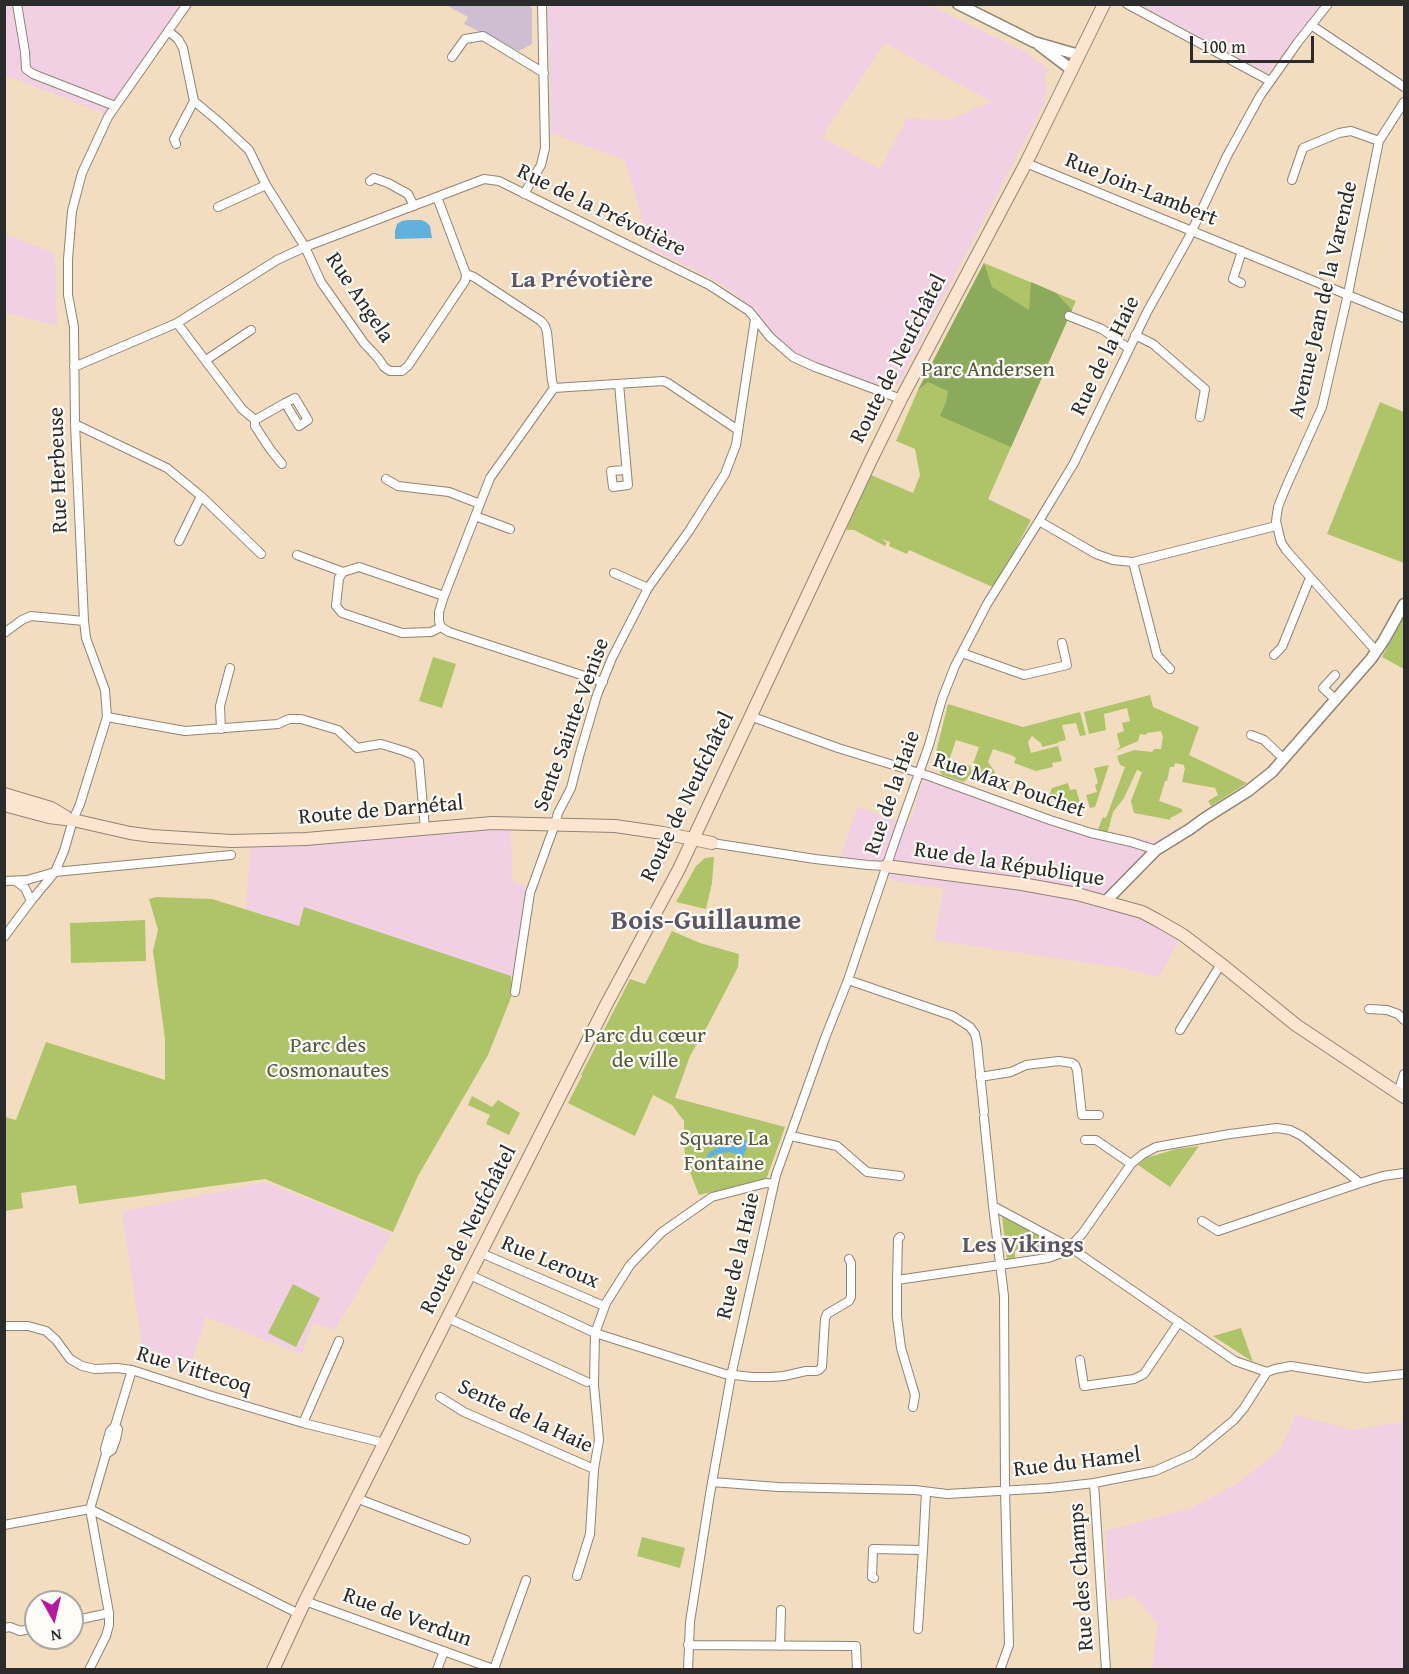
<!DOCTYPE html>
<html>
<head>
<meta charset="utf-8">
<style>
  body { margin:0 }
  #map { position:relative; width:1409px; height:1674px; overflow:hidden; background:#f3ddc0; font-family:"Gentium Book Plus",serif }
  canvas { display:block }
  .frame { position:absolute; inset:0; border:6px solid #2b2b2b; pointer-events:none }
  .north { position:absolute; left:24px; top:1590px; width:60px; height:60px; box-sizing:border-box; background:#fdfcf7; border:2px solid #a9a8a5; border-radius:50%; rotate:172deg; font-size:16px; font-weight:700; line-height:24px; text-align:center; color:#2b2b2b }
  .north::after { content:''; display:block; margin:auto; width:21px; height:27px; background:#b5179e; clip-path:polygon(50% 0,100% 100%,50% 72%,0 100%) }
  .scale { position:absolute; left:1190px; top:36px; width:124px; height:27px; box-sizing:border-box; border:3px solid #2b2b2b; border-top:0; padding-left:8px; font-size:18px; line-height:21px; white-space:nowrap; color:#2b2b2b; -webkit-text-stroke:4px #fdfcf7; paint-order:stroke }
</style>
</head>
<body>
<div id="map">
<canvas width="1409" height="1674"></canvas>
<div class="frame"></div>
<div class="north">N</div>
<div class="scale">100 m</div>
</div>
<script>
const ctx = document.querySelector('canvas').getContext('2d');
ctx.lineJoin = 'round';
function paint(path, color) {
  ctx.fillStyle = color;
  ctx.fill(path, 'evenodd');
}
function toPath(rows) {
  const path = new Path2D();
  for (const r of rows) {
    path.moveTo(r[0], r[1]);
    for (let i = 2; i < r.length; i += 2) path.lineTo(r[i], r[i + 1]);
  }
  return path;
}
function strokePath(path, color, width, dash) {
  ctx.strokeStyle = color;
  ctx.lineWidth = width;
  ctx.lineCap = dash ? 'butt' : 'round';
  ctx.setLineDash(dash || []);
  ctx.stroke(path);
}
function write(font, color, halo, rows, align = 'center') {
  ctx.font = font + ' "Gentium Book Plus",serif';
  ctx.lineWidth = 4.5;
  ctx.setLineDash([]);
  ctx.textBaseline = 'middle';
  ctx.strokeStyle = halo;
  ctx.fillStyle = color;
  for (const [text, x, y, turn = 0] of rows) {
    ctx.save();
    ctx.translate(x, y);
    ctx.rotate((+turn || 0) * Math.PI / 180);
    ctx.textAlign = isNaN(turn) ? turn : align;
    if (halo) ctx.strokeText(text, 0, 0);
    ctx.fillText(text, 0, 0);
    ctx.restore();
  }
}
const built = toPath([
  [4,5,184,5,106,114,5,75],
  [548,5,929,5,1026,52,1049,70,1044,76,1047,86,1045,102,899,383,887,389,813,362,795,353,771,333,762,319,741,299,726,287,700,273,650,248,625,160,551,133],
  [885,43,992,102,949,120,907,118,880,169,823,138,827,128],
  [1135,5,1321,5,1268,73],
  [5,234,55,253,57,326,5,312],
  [924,778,1091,835,1111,833,1156,841,1177,828,1182,835,1157,851,1105,901,1182,935,1159,977,1122,968,934,940,944,888,893,881,885,872,839,862,857,807,909,824],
  [511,823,512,880,529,888,515,978,305,907,299,926,246,909,251,844],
  [265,1182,392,1233,335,1330,313,1323,302,1354,206,1317,190,1367,143,1352,122,1212],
  [1296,1415,1352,1430,1404,1422,1404,1669,1154,1669,1152,1668,1158,1624,1133,1595,1109,1601,1105,1531,1192,1508,1239,1482,1280,1450]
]);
const industrial = toPath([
  [446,5,529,5,532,8,532,44,519,51,464,24,468,17]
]);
const green = toPath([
  [984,263,1076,301,988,499,1031,520,995,588,909,550,907,554,889,546,890,542,881,539,887,543,885,546,854,530,846,530,871,475,913,493,920,475,915,449,896,441,918,390],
  [1380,402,1404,412,1404,563,1327,534],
  [1404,617,1404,669,1382,657],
  [433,657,456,664,442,708,419,701],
  [1150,695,1153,707,1199,727,1189,755,1247,783,1211,806,1208,801,1218,795,1215,788,1182,782,1185,768,1184,767,1184,765,1175,763,1174,767,1170,767,1167,781,1165,781,1159,801,1182,809,1182,812,1170,818,1171,820,1134,813,1131,801,1142,772,1137,770,1124,798,1113,812,1108,831,1106,832,1099,831,1098,829,1103,817,1106,818,1125,767,1120,765,1117,756,1134,750,1152,752,1154,749,1161,749,1163,737,1161,731,1147,733,1146,735,1140,734,1138,741,1115,751,1120,747,1117,734,1118,733,1124,731,1122,723,1130,721,1127,708,1104,714,1106,730,1089,734,1084,712],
  [948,704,1023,727,1080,712,1086,735,1080,736,1076,723,1062,725,1066,740,1058,742,1058,743,1042,747,1041,743,1032,736,1028,742,1031,753,1058,746,1062,761,1052,763,1053,767,1036,771,1014,763,1016,758,1011,755,993,749,988,762,995,772,994,776,976,772,973,764,979,747,956,740,946,769,959,774,963,764,970,766,972,773,964,782,942,775,934,760],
  [1109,765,1095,807,1090,808,1086,795,1097,792,1095,785,1098,783,1094,768],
  [1068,783,1070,790,1076,789,1081,806,1080,807,1049,796,1052,788],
  [714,857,712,883,706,909,676,902,696,866,705,858],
  [156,897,212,899,299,926,304,907,511,976,512,995,488,1055,418,1176,393,1232,265,1179,79,1204,76,1185,21,1193,23,1208,5,1211,5,1117,16,1120,46,1042,165,1080,165,1039,153,951,158,930,149,899],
  [145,920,146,961,71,963,70,923],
  [672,931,700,943,739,954,738,967,709,1023,690,1056,675,1098,785,1127,767,1177,764,1180,699,1195,688,1167,684,1148,684,1121,672,1105,653,1095,635,1136,568,1103,582,1076,581,1075,630,979,645,984],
  [472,1096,492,1107,498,1100,520,1113,509,1135,486,1124,490,1115,468,1105],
  [1199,1146,1170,1187,1138,1165,1146,1158,1176,1149],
  [1002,1216,1055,1243,1057,1252,1047,1253,1046,1247,1015,1251,1015,1258,1007,1260],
  [293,1284,320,1298,296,1347,268,1333],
  [1241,1328,1253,1362,1213,1336],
  [642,1537,685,1548,680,1568,637,1556]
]);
const forest = toPath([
  [984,263,992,287,1029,310,1031,282,1056,293,1072,310,1011,447,940,416,946,402,948,391,928,382,918,390]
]);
const water = toPath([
  [408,220,421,220,426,222,430,226,432,238,395,239,395,231,397,224,402,221],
  [732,1140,746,1140,747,1147,743,1157,739,1158,737,1154,729,1152,717,1154,709,1158,706,1157,709,1153,716,1148]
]);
const minor = toPath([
  [17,4,25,52,26,69,33,74,115,106],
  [1127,4,1270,81],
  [1311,25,1404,87],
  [168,31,178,39,183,48,194,101,219,122,249,150,266,185,305,247,321,282,364,343,378,358,384,367,390,371,402,371,408,366,465,281,466,274,437,197],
  [452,57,465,39,483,36,544,73],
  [176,144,174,139,194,101],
  [1026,163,1404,318],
  [1292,180,1303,148,1339,133,1351,131,1379,141],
  [370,181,374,178,388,183,408,194,414,206],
  [524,194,541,165,545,148,542,4],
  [218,207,266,185],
  [466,274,474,277,541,321,545,326,547,332,552,381,554,388,663,381,668,383,738,430],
  [1241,283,1233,279,1242,251],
  [1069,316,1102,329,1128,348],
  [177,323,242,409,255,420,285,403,295,398,308,420,299,426,285,403],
  [1135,335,1153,344,1205,389,1200,417],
  [206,360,251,330],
  [74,367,177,323,277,260,305,247,484,179,499,181,709,285,749,311,770,337,793,357,815,367,901,399],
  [619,384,628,485,613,487,611,471,626,470],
  [554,388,490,478,444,596,439,612,439,621,441,627,449,632,603,682],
  [255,420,255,426,270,449,282,464],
  [75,424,167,468,201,496,261,554],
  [386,479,398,486,449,492,480,504],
  [475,516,510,529],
  [1039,521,1096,554,1113,560,1133,562,1276,526],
  [179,541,201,496],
  [297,555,343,572],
  [1133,562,1157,655,1170,669],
  [614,573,648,588],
  [441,627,431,632,402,633,342,613,336,606,339,578,343,572,359,567,444,596],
  [4,633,22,620,31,616,84,621],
  [1376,651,1286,550,1281,542,1276,521,1278,507,1286,487,1322,407,1348,294,1379,141,1404,102],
  [962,653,1024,675,1067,665,1062,643],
  [1274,655,1282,647,1310,578],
  [1335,675,1323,688,1335,699],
  [750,716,838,748,929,776,1050,820,1091,833,1131,842,1156,850],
  [107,717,185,731,278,724,289,719,301,719,338,730,357,748,381,744,404,751,414,755,419,761,425,829],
  [221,729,220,706,230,668],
  [1251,735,1264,740,1284,759],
  [712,843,815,859,868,865,886,866],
  [4,881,27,880,55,872,231,855],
  [17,882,25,888,31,901],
  [4,937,31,901,55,872,64,851,73,820,80,804,107,717,105,690,86,638,84,621,75,424,74,327,68,295,68,259,72,211,82,173,108,117,187,4],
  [848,980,953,1016,970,1027,975,1034,977,1043,984,1112],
  [515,992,530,893,555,824,558,813,571,788,580,753,597,695,612,658,648,588,689,531,725,474,736,445,755,319],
  [1369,1009,1387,1010,1398,1014,1404,1020],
  [1180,1030,1221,964],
  [980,1077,1011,1072,1026,1065,1059,1061,1072,1063,1075,1065,1077,1070,1082,1115,1099,1115],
  [1398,1093,1404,1074],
  [984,1118,993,1206,1004,1296,1005,1490,1009,1645,1000,1670],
  [791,1136,837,1146,867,1172,900,1176],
  [1085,1140,1096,1140,1131,1164],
  [993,1206,1071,1248,1235,1361,1267,1372],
  [1202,1221,1218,1231,1360,1183],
  [481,1253,604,1306],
  [470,1275,595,1333,725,1374,752,1377,771,1377,784,1376,806,1371,816,1371,819,1370,822,1367,825,1319,827,1314,849,1301,851,1297,851,1263,849,1259],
  [897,1280,898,1239,900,1237],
  [448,1318,587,1382],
  [4,1326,28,1326,46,1331,56,1340,70,1359,82,1366,95,1369,117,1368,132,1370,212,1396,303,1423,384,1443],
  [1080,1360,1084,1386,1134,1379,1144,1374,1179,1322],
  [440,1397,464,1412,594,1469],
  [913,1407,915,1395,901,1348,897,1317,897,1280,1048,1258,1065,1252,1082,1234,1131,1164,1143,1154,1156,1147,1230,1134,1277,1128,1290,1130,1302,1136,1360,1183,1383,1176,1404,1173],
  [303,1423,339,1341],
  [106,1454,112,1450,116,1439,118,1429,115,1426],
  [712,1482,778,1487,915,1490,947,1494,1050,1488,1094,1483,1155,1471,1193,1454,1234,1420,1244,1408,1267,1372,1275,1369,1291,1366,1366,1378,1404,1374],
  [1094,1483,1106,1670],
  [356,1498,466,1540],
  [4,1525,90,1509,299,1614],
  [577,1576,590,1534,594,1469,599,1440,594,1385,595,1333,606,1303,630,1265,662,1232,712,1197,766,1183,774,1184],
  [874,1578,872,1577,873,1549,923,1550,926,1492],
  [305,1601,496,1670],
  [72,1621,109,1613],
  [4,1628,10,1627,20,1631,36,1628],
  [918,1629,923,1550],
  [688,1645,856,1646,857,1670],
  [780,1646,781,1610],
  [494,1669,526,1580],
  [89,1670,106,1636,109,1625,109,1613,90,1509,106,1454,105,1449,110,1431,115,1426,132,1370],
  [437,1670,444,1651],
  [688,1670,690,1622,710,1494,731,1376,776,1175,825,1038,848,980,896,838,929,745,942,699,955,666,987,604,1039,521,1074,463,1147,312,1188,239,1227,156,1260,96,1298,42,1328,4]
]);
const tertiary = toPath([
  [958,4,1034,42,1079,55],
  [1039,45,1072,70],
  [1106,901,1156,850,1190,829,1205,818,1248,791,1272,772,1371,659,1384,640,1404,604]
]);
const secondary = toPath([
  [4,794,51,808,66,817],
  [4,805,49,817,73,820,130,833,152,836,231,841,306,839,492,823,615,826,663,833,712,843],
  [886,866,1022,884,1077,894,1142,912,1157,920,1183,935,1221,964,1296,1025,1404,1097],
  [273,1670,305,1601,414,1384,605,1007,679,869,871,460,901,399,1026,163,1104,4]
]);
const streetNames = [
  ["Rue Join-Lambert",1141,190,22],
  ["Rue de la Prévotière",601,211,26],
  ["Rue Angela",359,298,56],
  ["Avenue Jean de la Varende",1324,300,-77],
  ["Rue de la Haie",1106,356,-64],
  ["Route de Neufchâtel",899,359,-63],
  ["Rue Herbeuse",59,470,-92],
  ["Sente Sainte-Venise",572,725,-70],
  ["Rue Max Pouchet",1009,786,19],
  ["Rue de la Haie",893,793,-71],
  ["Route de Neufchâtel",688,797,-64],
  ["Route de Darnétal",381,811,-5],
  ["Rue de la République",1009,865,9],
  ["Route de Neufchâtel",469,1230,-63],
  ["Rue de la Haie",739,1256,-77],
  ["Rue Leroux",550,1263,23],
  ["Rue Vittecoq",194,1371,17],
  ["Sente de la Haie",525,1417,25],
  ["Rue du Hamel",1077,1463,-7],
  ["Rue des Champs",1082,1577,-94],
  ["Rue de Verdun",407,1618,20]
];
const parkNames = [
  ["Parc Andersen",988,370],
  ["Parc du cœur",645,1036],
  ["de ville",645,1061],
  ["Parc des",328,1046],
  ["Cosmonautes",328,1071],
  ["Square La",724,1139],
  ["Fontaine",724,1164]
];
const neighbourhoodNames = [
  ["La Prévotière",582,281],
  ["Les Vikings",1023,1246]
];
const districtNames = [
  ["Bois-Guillaume",706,922]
];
paint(built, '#f1d0e3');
paint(industrial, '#cebed1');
paint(green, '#afc468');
paint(forest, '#8baa5c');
paint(water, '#62b0dc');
strokePath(minor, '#8f8476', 10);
strokePath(tertiary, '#8f8476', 13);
strokePath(secondary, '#8f8476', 14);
strokePath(minor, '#fff', 8);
strokePath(tertiary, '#fff', 10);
strokePath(secondary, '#fce5d0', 12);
write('22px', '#2b2b2b', '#fdfcf7', streetNames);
write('22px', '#53593d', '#fdfcf7', parkNames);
write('bold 24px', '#5c5565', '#fdfcf7', neighbourhoodNames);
write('bold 28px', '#5c5565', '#fdfcf7', districtNames);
</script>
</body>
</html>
